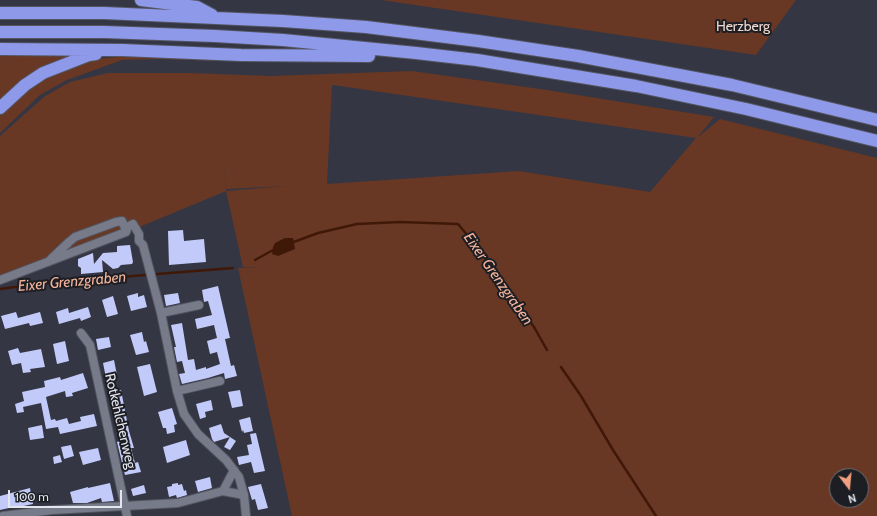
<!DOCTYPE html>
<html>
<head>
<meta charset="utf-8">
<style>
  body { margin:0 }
  #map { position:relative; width:877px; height:516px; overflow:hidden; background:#343643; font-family:Cabin,sans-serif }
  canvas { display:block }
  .north { position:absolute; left:829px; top:468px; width:40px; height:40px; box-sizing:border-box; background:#1d1e24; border:1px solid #6d6e75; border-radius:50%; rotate:164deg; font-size:11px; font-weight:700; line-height:16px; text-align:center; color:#e4e6ee }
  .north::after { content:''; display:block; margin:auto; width:14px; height:18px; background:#f2a07f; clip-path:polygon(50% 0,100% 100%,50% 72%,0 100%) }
  .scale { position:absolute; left:8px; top:490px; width:114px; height:18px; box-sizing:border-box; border:2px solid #e4e6ee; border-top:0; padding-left:5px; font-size:12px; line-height:14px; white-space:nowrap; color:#e4e6ee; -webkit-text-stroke:3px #1d1e24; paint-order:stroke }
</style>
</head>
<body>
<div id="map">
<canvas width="877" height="516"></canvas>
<div class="north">N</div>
<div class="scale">100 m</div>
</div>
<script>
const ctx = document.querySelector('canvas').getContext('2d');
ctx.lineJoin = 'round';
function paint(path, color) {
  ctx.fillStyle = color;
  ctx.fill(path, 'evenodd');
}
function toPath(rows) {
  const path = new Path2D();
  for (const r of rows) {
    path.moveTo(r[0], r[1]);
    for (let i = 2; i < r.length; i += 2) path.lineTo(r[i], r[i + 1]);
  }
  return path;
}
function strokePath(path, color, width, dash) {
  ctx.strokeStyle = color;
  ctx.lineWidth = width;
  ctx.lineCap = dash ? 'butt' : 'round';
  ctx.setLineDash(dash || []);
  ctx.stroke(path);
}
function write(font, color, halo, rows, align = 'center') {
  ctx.font = font + ' Cabin,sans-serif';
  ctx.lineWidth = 4;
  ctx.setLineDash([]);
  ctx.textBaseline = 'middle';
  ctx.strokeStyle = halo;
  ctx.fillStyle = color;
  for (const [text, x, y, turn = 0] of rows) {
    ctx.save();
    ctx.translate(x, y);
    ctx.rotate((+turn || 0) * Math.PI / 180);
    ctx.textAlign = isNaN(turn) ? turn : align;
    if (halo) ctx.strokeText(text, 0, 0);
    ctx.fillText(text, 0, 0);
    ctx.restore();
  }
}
const green = toPath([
  [381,0,796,0,756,55],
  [80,53,0,106,0,55],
  [126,56,221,57,220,61,159,59,122,60,67,80,40,95,0,133,0,116,16,100,40,79,87,60],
  [412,71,547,90,714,117,697,138,720,119,877,158,877,516,292,516,238,268,260,267,243,267,226,191,287,186,226,189,223,152,226,191,0,285,0,136,45,96,70,82,108,73,189,73,270,76],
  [332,85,333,85,696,138,650,192,519,171,327,184],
  [837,476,861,476,861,500,837,500]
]);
const water = toPath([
  [285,238,293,238,295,249,278,256,272,254,273,247,275,243]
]);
const stream = toPath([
  [291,243,318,233,357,224,400,222,458,224,483,254,508,292,534,327,547,350],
  [255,260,275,249],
  [157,274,233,268],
  [0,289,38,284,145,275],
  [561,367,581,396,613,450,656,516]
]);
const building = toPath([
  [183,230,184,241,204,239,206,262,169,265,168,231],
  [130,245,133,262,132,264,121,265,118,268,113,269,102,260,103,272,81,274,81,268,78,266,78,259,93,253,94,264,103,253,117,252,117,246],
  [218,286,230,338,225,339,231,366,234,365,237,376,225,379,224,373,208,378,182,384,179,374,185,373,182,361,177,362,174,347,176,347,171,325,182,323,188,360,194,359,196,370,206,367,206,369,220,364,217,352,210,354,207,341,217,338,214,325,197,329,195,319,212,315,208,301,204,302,202,290],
  [138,293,138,297,144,295,147,307,131,311,127,296],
  [178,293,180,303,166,306,164,295],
  [113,296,118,314,107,317,102,300],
  [88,307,91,317,81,321,80,318,59,324,56,312,68,308,69,313],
  [16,312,18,318,40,312,43,323,30,326,29,323,5,329,1,316],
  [142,332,144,342,146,341,149,352,136,355,130,335],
  [109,337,111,347,98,350,96,339],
  [65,341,69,361,57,364,53,344],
  [18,348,20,353,41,349,45,367,30,369,31,372,23,373,21,363,12,365,8,351],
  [114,360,117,375,106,378,103,363],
  [150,364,157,392,144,396,137,367],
  [83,373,88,388,72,393,73,396,66,397,65,391,46,397,51,420,55,419,56,421,67,418,69,424,81,421,80,417,94,414,97,426,60,434,58,427,46,429,41,403,23,407,24,412,17,413,15,404,24,401,22,392,45,387,44,381,60,377,61,380],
  [121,390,129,431,134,448,131,448,135,463,138,462,141,472,125,475,117,442,121,440,118,428,116,428,113,415,115,415,109,394],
  [240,390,243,406,232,408,228,392],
  [211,400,213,410,205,412,206,417,200,419,196,404],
  [172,408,177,424,174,425,175,432,167,434,166,428,163,428,158,412],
  [250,417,253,431,244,433,243,430,242,432,239,420],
  [221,424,224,433,236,441,230,450,224,447,230,437,214,442,212,439,209,428],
  [42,425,44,438,30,440,28,428],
  [256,433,265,471,254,473,251,462,239,465,237,457,249,455,247,445,252,444,250,434],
  [186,440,190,455,167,463,163,447],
  [71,445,74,456,64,459,61,447],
  [98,448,101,460,83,465,79,452],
  [60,455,62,462,54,464,53,457],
  [210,477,212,488,198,492,195,481],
  [110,483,114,501,102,502,101,498,87,503,73,503,70,492,88,487,88,488],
  [178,483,178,485,182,484,184,491,186,490,187,495,177,498,176,495,169,497,167,487,172,486,172,484],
  [261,484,268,508,258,510,255,499,252,500,248,487],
  [144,485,146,493,133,496,131,489],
  [30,488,33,504,19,507,18,506,0,510,0,496]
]);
const street = toPath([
  [125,228,133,224,139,234,139,241,143,245,161,313,177,391,184,414,198,434,226,460,239,477,244,495,246,516],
  [0,280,126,232,127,229,125,228,122,221,116,222,75,237,69,242,51,259],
  [161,313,199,305],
  [81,333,90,345,127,516],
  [177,391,220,381],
  [223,491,234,470],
  [3,516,52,510,178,503,223,491,244,495]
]);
const highway = toPath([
  [141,0,197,7,212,15],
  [0,13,104,13,283,21,366,27,478,41,578,56,732,85,877,120],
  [0,32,104,32,215,36,283,40,416,53,477,60,636,86,746,109,877,141],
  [0,49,122,50,241,55,369,56],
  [0,108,25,85,43,73,89,55,96,54]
]);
const parkNames = [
  ["Herzberg",743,27]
];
const streetNames = [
  ["Rotkehlchenweg",120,421,77]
];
const waterNames = [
  ["Eixer Grenzgraben",498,279,55],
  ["Eixer Grenzgraben",72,282,-5]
];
paint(green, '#683824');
paint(water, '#401807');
strokePath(stream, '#401807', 2.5);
paint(building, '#c2cafa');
strokePath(street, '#535560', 10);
strokePath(highway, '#535560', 14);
strokePath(street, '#777a89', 8);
strokePath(highway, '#8e99ea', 12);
write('14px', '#efd8cf', '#1d1e24', parkNames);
write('14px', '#e4e6ee', '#1d1e24', streetNames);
write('italic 15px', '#f5b49a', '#1d1e24', waterNames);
</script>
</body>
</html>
